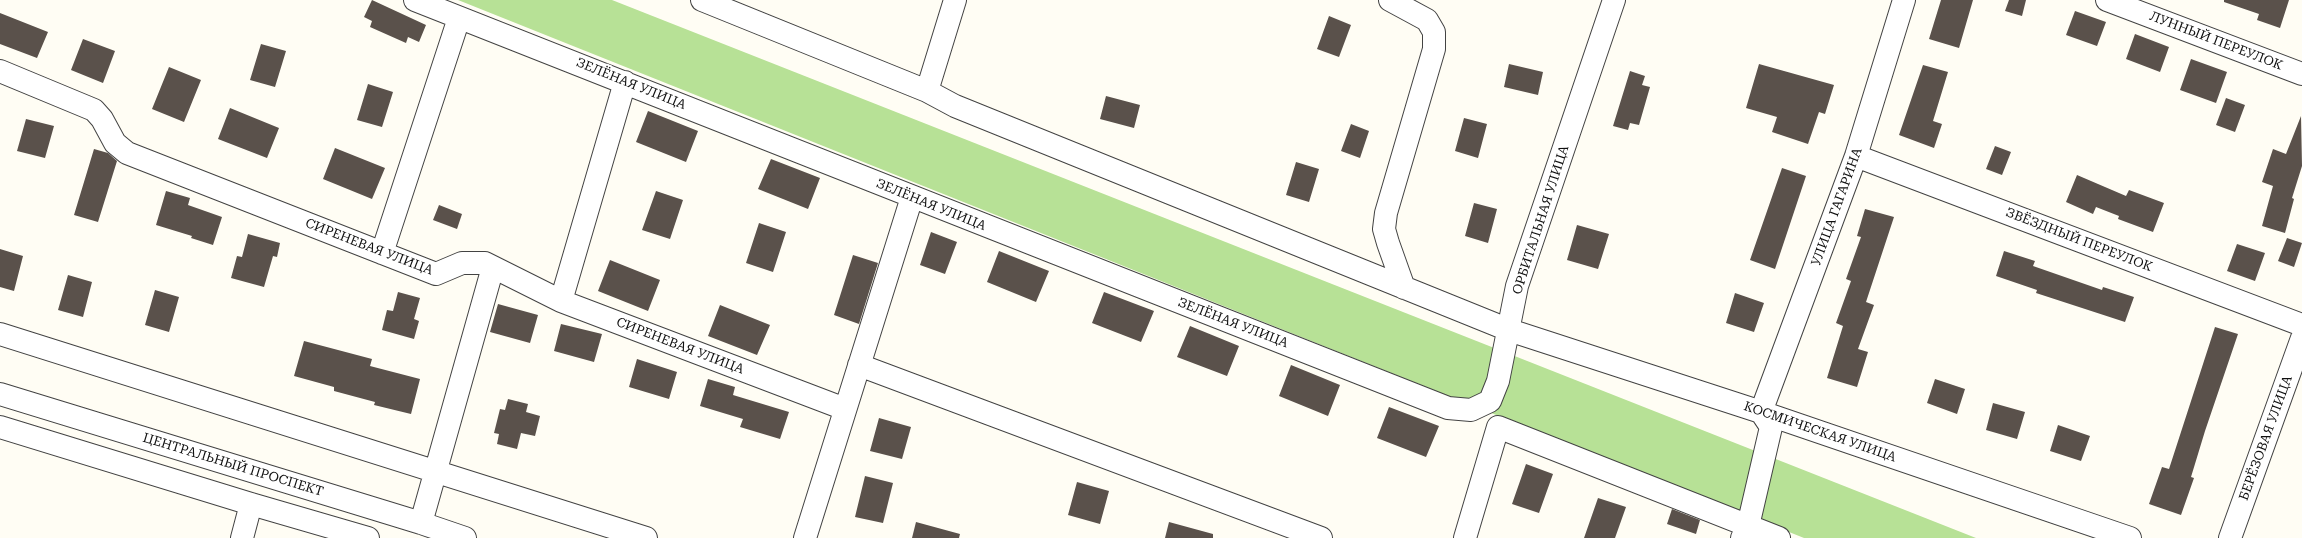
<!DOCTYPE html>
<html>
<head>
<meta charset="utf-8">
<style>
  body { margin:0 }
  canvas { display:block; background:#fffdf4 }
</style>
</head>
<body>
<canvas width="2302" height="538"></canvas>
<script>
const ctx = document.querySelector('canvas').getContext('2d');
ctx.lineJoin = 'round';
function paint(path, color) {
  ctx.fillStyle = color;
  ctx.fill(path, 'evenodd');
}
function toPath(rows) {
  const path = new Path2D();
  for (const r of rows) {
    path.moveTo(r[0], r[1]);
    for (let i = 2; i < r.length; i += 2) path.lineTo(r[i], r[i + 1]);
  }
  return path;
}
function strokePath(path, color, width, dash) {
  ctx.strokeStyle = color;
  ctx.lineWidth = width;
  ctx.lineCap = dash ? 'butt' : 'round';
  ctx.setLineDash(dash || []);
  ctx.stroke(path);
}
function write(font, color, halo, rows, align = 'center') {
  ctx.font = font + ' "Roboto Serif",serif';
  ctx.lineWidth = 4;
  ctx.setLineDash([]);
  ctx.textBaseline = 'middle';
  ctx.strokeStyle = halo;
  ctx.fillStyle = color;
  for (const [text, x, y, turn = 0] of rows) {
    ctx.save();
    ctx.translate(x, y);
    ctx.rotate((+turn || 0) * Math.PI / 180);
    ctx.textAlign = isNaN(turn) ? turn : align;
    if (halo) ctx.strokeText(text, 0, 0);
    ctx.fillText(text, 0, 0);
    ctx.restore();
  }
}
const forest = toPath([
  [458,0,612,0,1976,538,1804,538]
]);
const building = toPath([
  [372,0,426,25,419,42,408,37,406,43,370,27,372,21,364,17],
  [1941,0,1973,0,1959,48,1929,39],
  [2009,0,2026,0,2022,16,2005,11],
  [2224,0,2289,0,2280,28,2257,20,2259,14,2224,2],
  [2075,11,2106,22,2097,46,2066,35],
  [0,13,48,32,37,58,0,44],
  [1329,16,1351,25,1339,57,1317,49],
  [2135,34,2169,47,2160,72,2126,59],
  [83,39,115,51,103,83,71,70],
  [261,44,286,51,275,87,250,80],
  [2191,59,2227,72,2216,103,2180,90],
  [1509,64,1543,72,1538,95,1504,87],
  [1759,64,1834,85,1825,114,1819,112,1808,144,1772,132,1777,117,1746,108],
  [1923,65,1948,72,1933,121,1942,124,1934,148,1899,135],
  [169,67,201,80,184,122,152,109],
  [1630,71,1645,76,1642,85,1650,87,1639,125,1630,123,1628,130,1613,126],
  [368,84,393,92,382,127,357,120],
  [1106,96,1140,105,1134,128,1100,119],
  [2226,98,2245,105,2235,132,2216,125],
  [230,108,279,128,267,158,218,139],
  [648,111,698,131,686,162,636,142],
  [2301,116,2302,166,2292,198,2294,199,2285,233,2262,226,2273,186,2262,182,2273,149,2286,154],
  [1464,118,1487,124,1478,158,1455,151],
  [26,119,54,126,45,158,17,151],
  [1351,124,1369,131,1360,158,1341,151],
  [1995,146,2011,152,2002,175,1986,169],
  [335,148,385,168,372,199,323,179],
  [94,149,108,153,117,161,98,222,74,215],
  [771,159,820,178,808,209,758,189],
  [1296,162,1319,169,1309,202,1286,195],
  [1782,168,1806,176,1775,269,1750,260],
  [2077,175,2126,196,2129,190,2164,203,2153,232,2118,219,2119,216,2096,207,2093,214,2066,202],
  [166,191,190,198,188,205,222,217,213,245,191,238,192,236,156,225],
  [656,191,683,200,670,239,642,230],
  [1474,203,1497,209,1488,243,1465,236],
  [439,205,462,214,457,229,433,220],
  [1865,209,1894,217,1866,302,1874,305,1858,349,1868,352,1857,387,1827,378,1843,326,1836,323,1851,281,1846,279,1861,237,1857,236],
  [759,223,786,232,773,272,746,263],
  [1577,225,1609,234,1598,269,1567,260],
  [931,232,957,242,945,274,920,265],
  [248,234,280,243,277,257,273,256,264,287,231,278,237,256,242,257],
  [2287,238,2302,243,2294,267,2278,261],
  [2237,244,2265,253,2255,281,2227,271],
  [0,249,23,256,14,291,0,287],
  [999,251,1049,271,1036,302,987,282],
  [2004,251,2035,261,2033,266,2102,290,2103,287,2134,297,2125,322,2036,293,2037,290,1996,276],
  [853,255,878,263,859,324,834,315],
  [610,260,660,280,648,311,598,291],
  [68,275,92,282,83,317,58,310],
  [155,290,179,297,169,332,145,325],
  [398,292,420,298,414,319,419,321,414,339,382,330,387,310,393,311],
  [1104,292,1154,311,1141,342,1092,323],
  [1735,293,1764,303,1754,332,1726,323],
  [498,304,538,315,530,343,490,332],
  [720,305,770,325,757,355,708,336],
  [561,324,602,334,594,362,554,351],
  [1190,326,1239,346,1227,376,1177,357],
  [2215,327,2238,334,2205,431,2191,477,2194,478,2181,515,2149,504,2162,467,2169,469],
  [304,341,372,359,370,366,420,379,411,414,374,405,375,402,334,391,334,387,294,376],
  [637,359,677,372,669,399,629,387],
  [1291,365,1340,385,1328,416,1279,396],
  [708,379,735,387,733,395,789,412,780,439,740,427,743,419,700,406],
  [1935,379,1965,389,1957,414,1927,403],
  [508,399,528,404,526,412,540,416,535,436,521,433,517,449,497,444,499,434,494,433,500,409,505,410],
  [1993,403,2025,412,2017,439,1986,430],
  [1389,407,1439,426,1426,457,1377,438],
  [879,418,911,427,902,459,870,451],
  [2058,425,2090,436,2081,461,2050,451],
  [1526,464,1553,474,1539,513,1512,504],
  [865,476,893,483,883,523,855,517],
  [1077,482,1109,491,1100,524,1068,515],
  [1598,498,1626,507,1615,538,1584,538],
  [1672,509,1700,520,1696,534,1667,524],
  [916,522,960,534,959,538,912,538],
  [1169,522,1213,534,1213,538,1165,538]
]);
const minor = toPath([
  [415,0,1448,408,1471,410,1490,401,1498,381,1517,286,1614,0],
  [702,0,927,91,955,106,1509,330,1761,412,2130,538],
  [1390,0,1427,20,1434,32,1434,49,1386,213,1384,229,1388,243,1404,288],
  [2107,0,2302,74],
  [0,71,94,110,102,119,115,143,127,153,436,274,462,263,485,263,561,301,845,409],
  [927,91,955,0],
  [1856,156,2302,325],
  [382,253,459,18],
  [561,301,625,82],
  [0,334,646,538],
  [859,365,1321,538],
  [0,394,421,523,465,538],
  [0,427,251,504,368,538],
  [421,523,493,267],
  [242,538,251,504],
  [805,538,912,197],
  [1465,538,1498,427,1779,538],
  [1742,538,1748,526,1771,427,1761,412,1856,156,1904,0],
  [2230,538,2302,338]
]);
const streetNames = [
  ["ЛУННЫЙ ПЕРЕУЛОК",2216,41,21],
  ["ЗЕЛЁНАЯ УЛИЦА",631,84,22],
  ["ЗЕЛЁНАЯ УЛИЦА",931,205,22],
  ["УЛИЦА ГАГАРИНА",1837,207,-70],
  ["ОРБИТАЛЬНАЯ УЛИЦА",1541,220,-72],
  ["ЗВЁЗДНЫЙ ПЕРЕУЛОК",2079,240,21],
  ["СИРЕНЕВАЯ УЛИЦА",369,247,21],
  ["ЗЕЛЁНАЯ УЛИЦА",1233,323,21],
  ["СИРЕНЕВАЯ УЛИЦА",680,346,21],
  ["КОСМИЧЕСКАЯ УЛИЦА",1820,432,19],
  ["БЕРЁЗОВАЯ УЛИЦА",2266,438,-70],
  ["ЦЕНТРАЛЬНЫЙ ПРОСПЕКТ",233,465,17]
];
paint(forest, '#b7e196');
paint(building, '#5a514b');
strokePath(minor, '#434343', 24);
strokePath(minor, '#fff', 22);
write('13px', '#101010', '#fff', streetNames);
</script>
</body>
</html>
